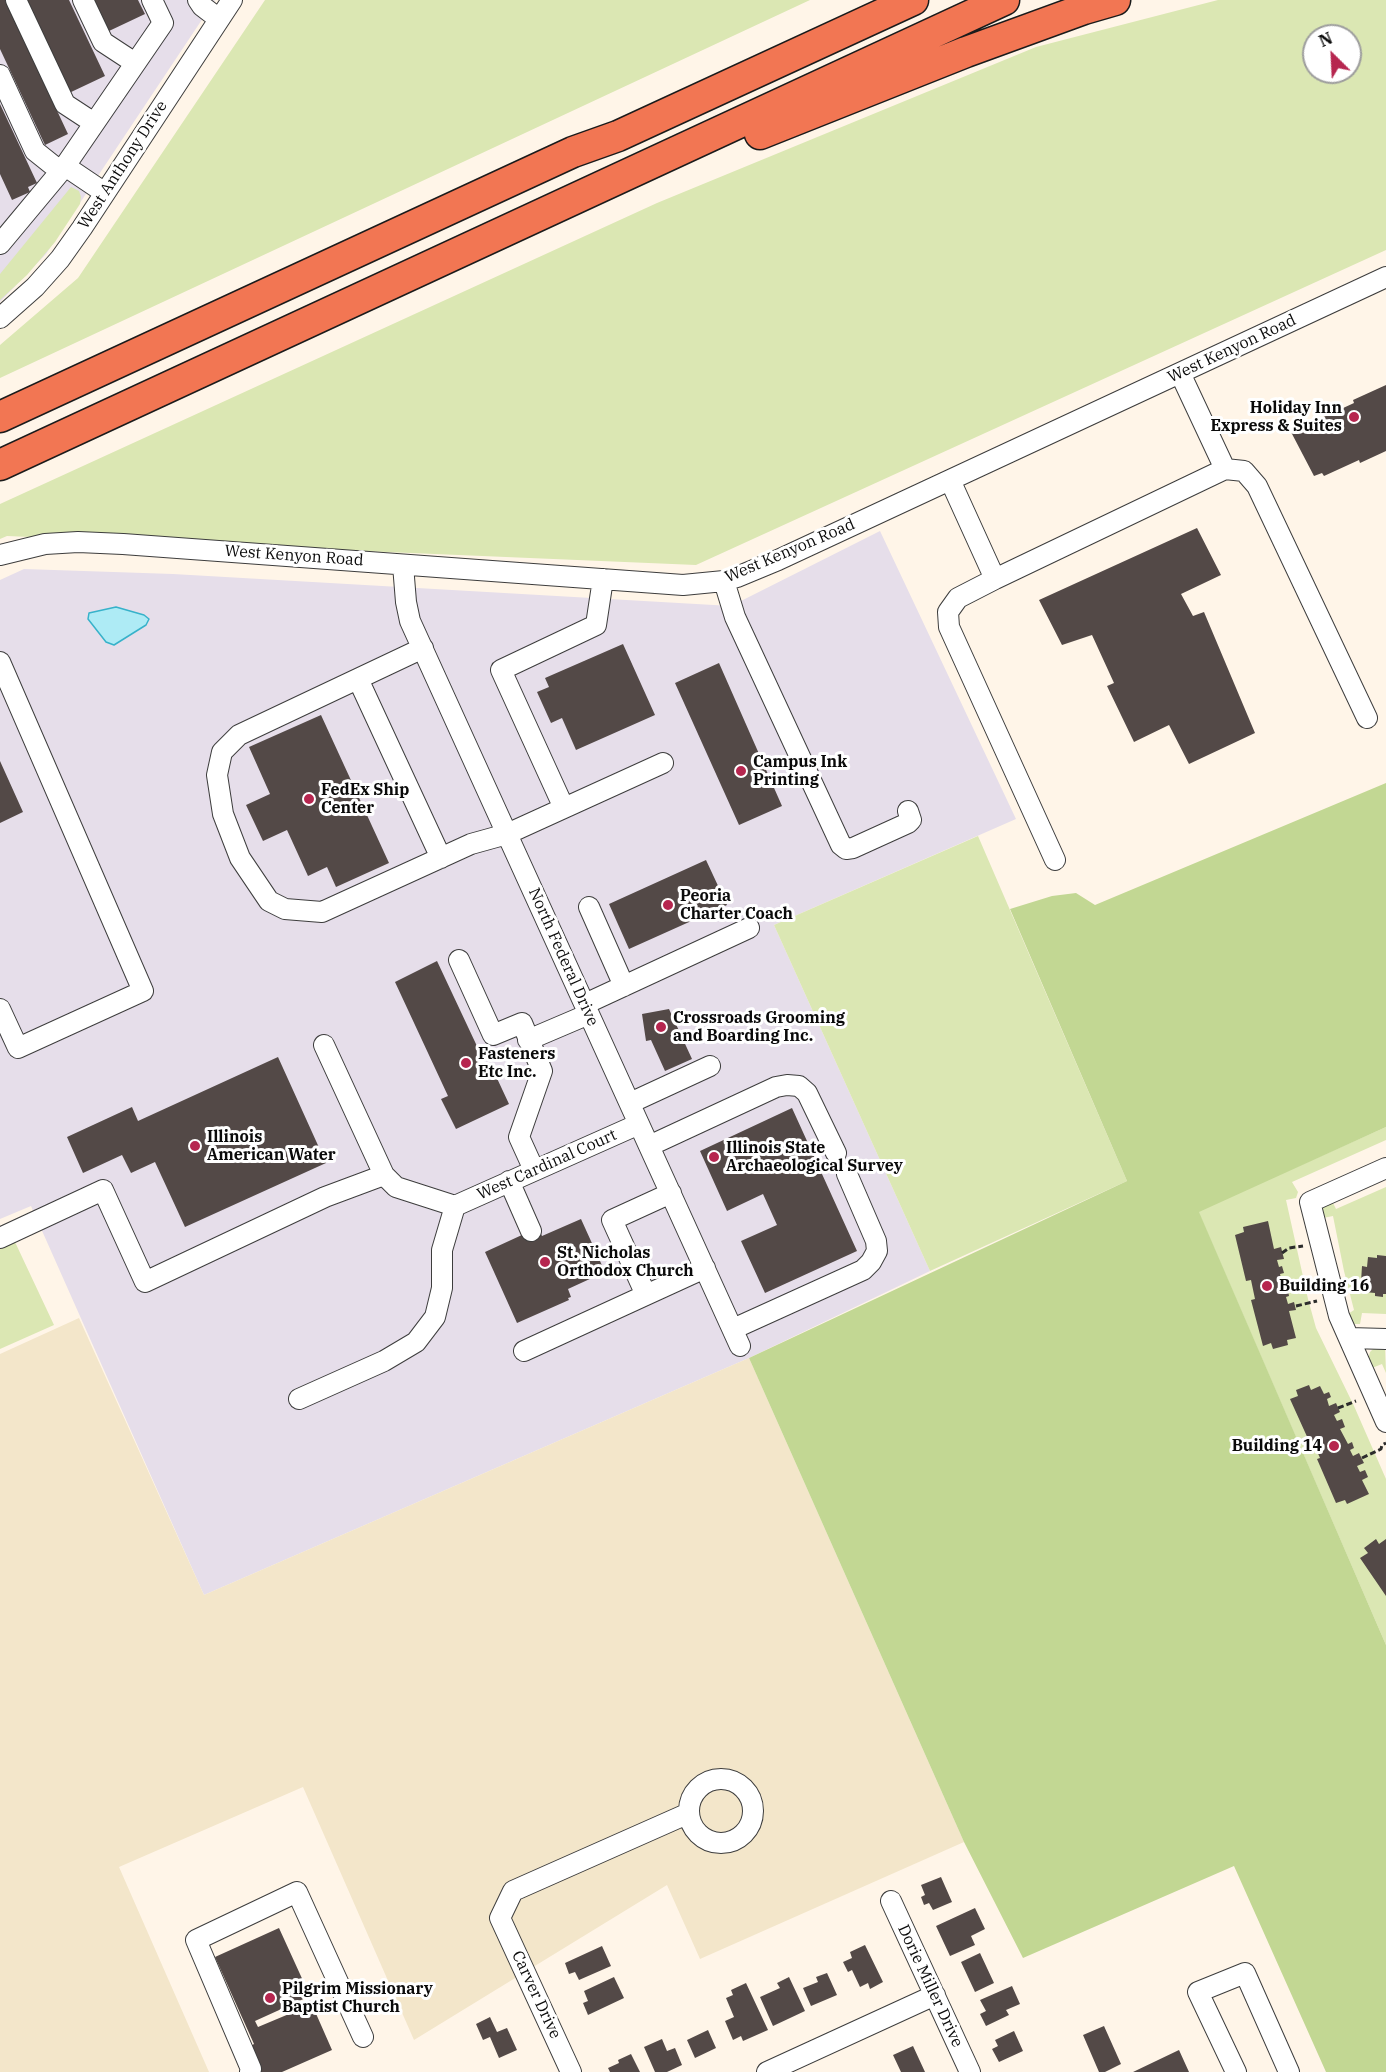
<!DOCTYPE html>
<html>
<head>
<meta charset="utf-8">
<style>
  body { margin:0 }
  #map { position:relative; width:1386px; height:2072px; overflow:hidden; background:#fff5e8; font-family:"IBM Plex Serif",serif }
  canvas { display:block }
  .north { position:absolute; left:1302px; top:24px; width:60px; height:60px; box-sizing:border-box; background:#fff; border:2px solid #9d9d9d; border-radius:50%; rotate:336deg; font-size:16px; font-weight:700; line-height:24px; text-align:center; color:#0a0a0a }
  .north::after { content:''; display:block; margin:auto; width:21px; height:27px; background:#b6264f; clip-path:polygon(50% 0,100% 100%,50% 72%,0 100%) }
</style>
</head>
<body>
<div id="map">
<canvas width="1386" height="2072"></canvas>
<div class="north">N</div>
</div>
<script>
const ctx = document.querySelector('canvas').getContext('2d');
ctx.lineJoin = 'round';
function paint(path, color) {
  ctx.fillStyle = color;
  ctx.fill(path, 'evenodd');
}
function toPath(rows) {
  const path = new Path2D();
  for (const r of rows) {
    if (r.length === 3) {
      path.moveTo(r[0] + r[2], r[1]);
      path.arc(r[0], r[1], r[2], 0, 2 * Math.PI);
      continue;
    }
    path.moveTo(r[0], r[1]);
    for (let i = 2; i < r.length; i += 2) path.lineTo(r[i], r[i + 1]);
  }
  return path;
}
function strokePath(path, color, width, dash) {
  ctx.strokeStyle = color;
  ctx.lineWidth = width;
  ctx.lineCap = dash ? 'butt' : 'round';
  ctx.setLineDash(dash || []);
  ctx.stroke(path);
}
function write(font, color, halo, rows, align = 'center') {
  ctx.font = font + ' "IBM Plex Serif",serif';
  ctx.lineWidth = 6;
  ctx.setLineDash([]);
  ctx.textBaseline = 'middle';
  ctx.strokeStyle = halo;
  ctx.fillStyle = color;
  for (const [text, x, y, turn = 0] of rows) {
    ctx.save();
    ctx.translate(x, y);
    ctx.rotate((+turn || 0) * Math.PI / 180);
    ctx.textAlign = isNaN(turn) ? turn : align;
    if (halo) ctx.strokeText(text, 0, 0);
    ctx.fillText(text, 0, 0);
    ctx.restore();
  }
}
const industrial = toPath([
  [0,0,215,0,46,254,0,302],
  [880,531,1016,819,774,925,930,1271,749,1358,204,1595,31,1206,0,1219,0,580,24,569,173,574,731,606]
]);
const farmland = toPath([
  [79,1318,204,1595,749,1358,964,1842,700,1959,667,1885,414,2040,303,1787,119,1867,209,2072,0,2072,0,1354]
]);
const green = toPath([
  [265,0,810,0,0,378,0,345,78,278],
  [1218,0,1386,0,1386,250,696,565,7,536,0,539,0,504,657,203,1036,47],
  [1314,36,1350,36,1350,72,1314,72],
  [71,187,79,191,81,197,80,204,55,242,27,275,0,300,0,274],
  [978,836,1127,1181,930,1271,774,925],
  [1386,1127,1386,1140,1292,1182,1298,1192,1296,1198,1286,1200,1308,1299,1316,1328,1354,1406,1386,1479,1386,1645,1198,1211],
  [1386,1187,1386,1314,1362,1313,1360,1324,1353,1324,1348,1314,1354,1310,1344,1271,1333,1216,1323,1218,1319,1210,1323,1202,1332,1201,1336,1209],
  [15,1242,54,1325,0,1349,0,1248],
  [1376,1346,1385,1346,1386,1373,1382,1364,1372,1368,1368,1360,1370,1352]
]);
const forest = toPath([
  [1386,783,1386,1127,1199,1212,1386,1645,1386,2072,1326,2072,1234,1866,1023,1958,964,1842,749,1358,1127,1181,1010,909,1052,896,1076,893,1095,905]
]);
const water = toPath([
  [116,607,144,615,149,619,146,625,114,645,106,642,88,619,89,613,116,607]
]);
const building = toPath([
  [0,0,5,0,68,134,45,145,0,49],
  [26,0,69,0,105,76,69,93],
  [94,0,138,0,145,14,109,31],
  [0,104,37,183,28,187,30,192,12,200,0,174],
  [1386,385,1386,451,1360,463,1359,460,1324,476,1322,473,1314,476,1291,432,1354,403,1353,400],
  [1197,528,1221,575,1181,594,1193,616,1204,612,1255,733,1189,764,1169,725,1134,742,1107,686,1114,683,1092,635,1062,645,1039,600],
  [623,644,655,715,576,750,562,718,551,723,537,692,549,687,545,678],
  [719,663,782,806,739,825,675,683],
  [321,715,389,863,336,887,327,867,308,876,287,830,263,841,246,805,270,794,249,747],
  [0,761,23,812,0,823],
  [706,860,727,905,629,949,609,904],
  [437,961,491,1076,495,1074,509,1104,456,1129,441,1099,448,1096,395,982],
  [669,1009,692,1059,665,1071,651,1040,646,1041,642,1014],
  [278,1057,326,1163,185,1227,155,1162,131,1173,122,1155,83,1173,67,1137,132,1107,138,1121],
  [792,1108,857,1251,765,1293,741,1241,777,1225,763,1194,727,1211,700,1151],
  [581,1219,605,1272,568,1289,571,1297,568,1298,569,1300,517,1323,485,1252,535,1229,539,1230,542,1236],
  [1268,1221,1274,1249,1281,1247,1284,1259,1277,1260,1279,1267,1282,1266,1284,1273,1280,1274,1284,1291,1288,1290,1289,1296,1286,1297,1288,1304,1294,1302,1296,1310,1289,1311,1296,1338,1287,1340,1288,1345,1273,1349,1271,1343,1263,1346,1251,1300,1255,1299,1251,1280,1246,1281,1235,1235,1244,1232,1243,1227],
  [1377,1255,1386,1256,1386,1294,1383,1294,1383,1297,1375,1296,1375,1293,1365,1292,1366,1282,1361,1282,1362,1266,1367,1267,1368,1257,1377,1258],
  [1309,1385,1311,1390,1320,1386,1324,1394,1329,1392,1331,1397,1327,1399,1329,1406,1336,1403,1340,1412,1334,1415,1337,1421,1342,1419,1345,1427,1340,1429,1348,1444,1352,1442,1354,1448,1350,1450,1353,1456,1359,1453,1364,1463,1357,1466,1360,1472,1365,1470,1368,1477,1362,1480,1369,1494,1347,1504,1345,1500,1336,1503,1317,1459,1320,1458,1312,1440,1309,1441,1290,1399,1298,1396,1296,1390],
  [1376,1539,1379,1544,1386,1539,1386,1596,1360,1558,1368,1553,1364,1548],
  [941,1877,952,1902,933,1910,929,1903,924,1905,921,1897,925,1895,921,1885],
  [975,1908,985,1929,971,1936,975,1945,950,1956,936,1926],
  [279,1928,310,1996,255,2021,258,2027,289,2014,287,2010,310,2000,332,2050,282,2072,260,2072,249,2047,254,2044,215,1957],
  [865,1945,883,1982,870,1989,868,1983,860,1987,852,1970,848,1972,843,1962,852,1958,850,1952],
  [602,1946,611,1966,579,1980,575,1972,569,1974,565,1963],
  [980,1953,994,1983,975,1992,961,1962],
  [827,1973,837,1995,811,2006,803,1988,818,1982,816,1977],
  [614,1977,624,1998,588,2015,583,2003,588,2001,584,1991],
  [789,1977,805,2011,773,2026,760,1997,780,1988,777,1983],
  [746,1983,768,2030,743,2041,741,2036,733,2040,725,2021,734,2017,726,1998,733,1995,731,1990],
  [1012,1986,1020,2004,1006,2010,1009,2015,986,2026,980,2014,986,2011,980,2000],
  [490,2017,497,2032,507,2028,517,2050,499,2058,490,2037,483,2040,476,2024],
  [1104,2026,1121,2064,1105,2072,1099,2072,1083,2035],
  [708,2030,716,2048,695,2058,687,2040],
  [1014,2031,1023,2051,999,2062,992,2049,998,2046,995,2040],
  [662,2039,667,2051,675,2048,682,2065,667,2072,655,2072,644,2047],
  [913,2046,925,2072,901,2072,893,2055],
  [1179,2050,1189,2072,1133,2072],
  [631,2054,640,2072,610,2072,608,2068,619,2063,618,2060]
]);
const path = toPath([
  [1282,1253,1289,1248,1303,1246],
  [1296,1306,1317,1301],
  [1338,1408,1356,1401],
  [1362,1458,1381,1449,1382,1445,1386,1443]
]);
const minor = toPath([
  [16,0,65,104,94,123],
  [83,0,103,42,135,63],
  [198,0,202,6,219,19],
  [0,75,35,151,60,171],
  [65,166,105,193],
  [0,244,65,166,163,23,152,0],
  [0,318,35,287,60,259,82,228,232,0],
  [1180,373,1225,469,1244,471,1257,486,1367,718],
  [950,480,995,579],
  [0,555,45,544,78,542,123,544,683,585,724,581,737,577,778,560,1386,277],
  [403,565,406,602,410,621,740,1346],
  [724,581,735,617,841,845,846,849,853,848,908,823,911,820,908,811],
  [423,648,239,735,222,752,217,775,223,814,240,858,269,901,285,909,322,912,471,844,507,834,663,763],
  [0,662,143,991,18,1048,0,1009],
  [358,679,441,858],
  [564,808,501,670,596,625,603,579],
  [1055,860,949,627,948,612,958,598,995,579,1225,469],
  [589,907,624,986],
  [459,960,493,1035,522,1023,542,1071,519,1137,534,1170],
  [585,1004,749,928],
  [528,1040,589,1014],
  [324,1045,384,1175,396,1187,455,1206],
  [630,1103,710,1066],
  [649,1146,776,1087,787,1085,799,1086,807,1093,836,1153],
  [1386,1168,1310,1202,1339,1316,1386,1422],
  [509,1181,531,1231],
  [455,1206,639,1124],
  [0,1238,103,1190,145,1282,325,1197,384,1175],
  [646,1295,705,1268],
  [733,1329,863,1270,871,1262,877,1251,876,1241,847,1174],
  [1349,1338,1386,1339],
  [524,1351,646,1295,612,1220,671,1193],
  [299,1399,384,1361,416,1342,435,1317,442,1288,442,1250,455,1206],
  [721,1811,32],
  [891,1901,970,2072],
  [250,2072,251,2069,196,1940,297,1892,363,2037],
  [571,2072,500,1918,513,1891,689,1813],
  [767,2072,935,1995],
  [1236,2072,1198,1992,1245,1973,1289,2072]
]);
const highway = toPath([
  [760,134,966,52,1084,9,1115,0],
  [0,417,573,152,618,136,913,0],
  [0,465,1004,0]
]);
const markers = [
  [1354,417,6,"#b6264f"],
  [741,771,6,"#b6264f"],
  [309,799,6,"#b6264f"],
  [668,905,6,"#b6264f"],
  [661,1027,6,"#b6264f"],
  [466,1063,6,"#b6264f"],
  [195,1146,6,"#b6264f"],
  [714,1157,6,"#b6264f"],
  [545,1262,6,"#b6264f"],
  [1267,1286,6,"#b6264f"],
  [1334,1446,6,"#b6264f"],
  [270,1998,6,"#b6264f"]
];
const streetNames = [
  ["West Anthony Drive",123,165,-57],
  ["West Kenyon Road",1232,349,-25],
  ["West Kenyon Road",790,551,-23],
  ["West Kenyon Road",294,556,4],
  ["North Federal Drive",563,957,66],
  ["West Cardinal Court",547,1165,-24],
  ["Dorie Miller Drive",930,1986,65],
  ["Carver Drive",536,1995,65]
];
const poiNames = [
  ["Holiday Inn",1342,408,"right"],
  ["Express & Suites",1342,426,"right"],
  ["Campus Ink",753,762],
  ["Printing",753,780],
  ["FedEx Ship",321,790],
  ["Center",321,808],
  ["Peoria",680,896],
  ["Charter Coach",680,914],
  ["Crossroads Grooming",673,1018],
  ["and Boarding Inc.",673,1036],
  ["Fasteners",478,1054],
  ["Etc Inc.",478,1072],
  ["Illinois",207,1137],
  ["American Water",207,1155],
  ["Illinois State",726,1148],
  ["Archaeological Survey",726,1166],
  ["St. Nicholas",557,1253],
  ["Orthodox Church",557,1271],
  ["Building 16",1279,1286],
  ["Building 14",1322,1446,"right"],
  ["Pilgrim Missionary",282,1989],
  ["Baptist Church",282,2007]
];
paint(industrial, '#e6deea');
paint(farmland, '#f3e6ca');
paint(green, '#dbe7b3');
paint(forest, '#c2d793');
paint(water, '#aeebf5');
strokePath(water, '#37b2ca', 1.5);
paint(building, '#534947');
strokePath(minor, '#3d3d3d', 22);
strokePath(highway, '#1b1b1b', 33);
strokePath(path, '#2c2c2c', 3, [6, 3]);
strokePath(minor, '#fff', 20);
strokePath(highway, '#f27653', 30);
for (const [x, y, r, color] of markers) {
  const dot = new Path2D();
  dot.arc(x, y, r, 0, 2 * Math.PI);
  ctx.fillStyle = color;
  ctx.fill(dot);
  strokePath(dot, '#fff', 2);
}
write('16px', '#0a0a0a', '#fff', streetNames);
write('bold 16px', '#0a0a0a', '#fff', poiNames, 'left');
</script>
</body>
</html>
